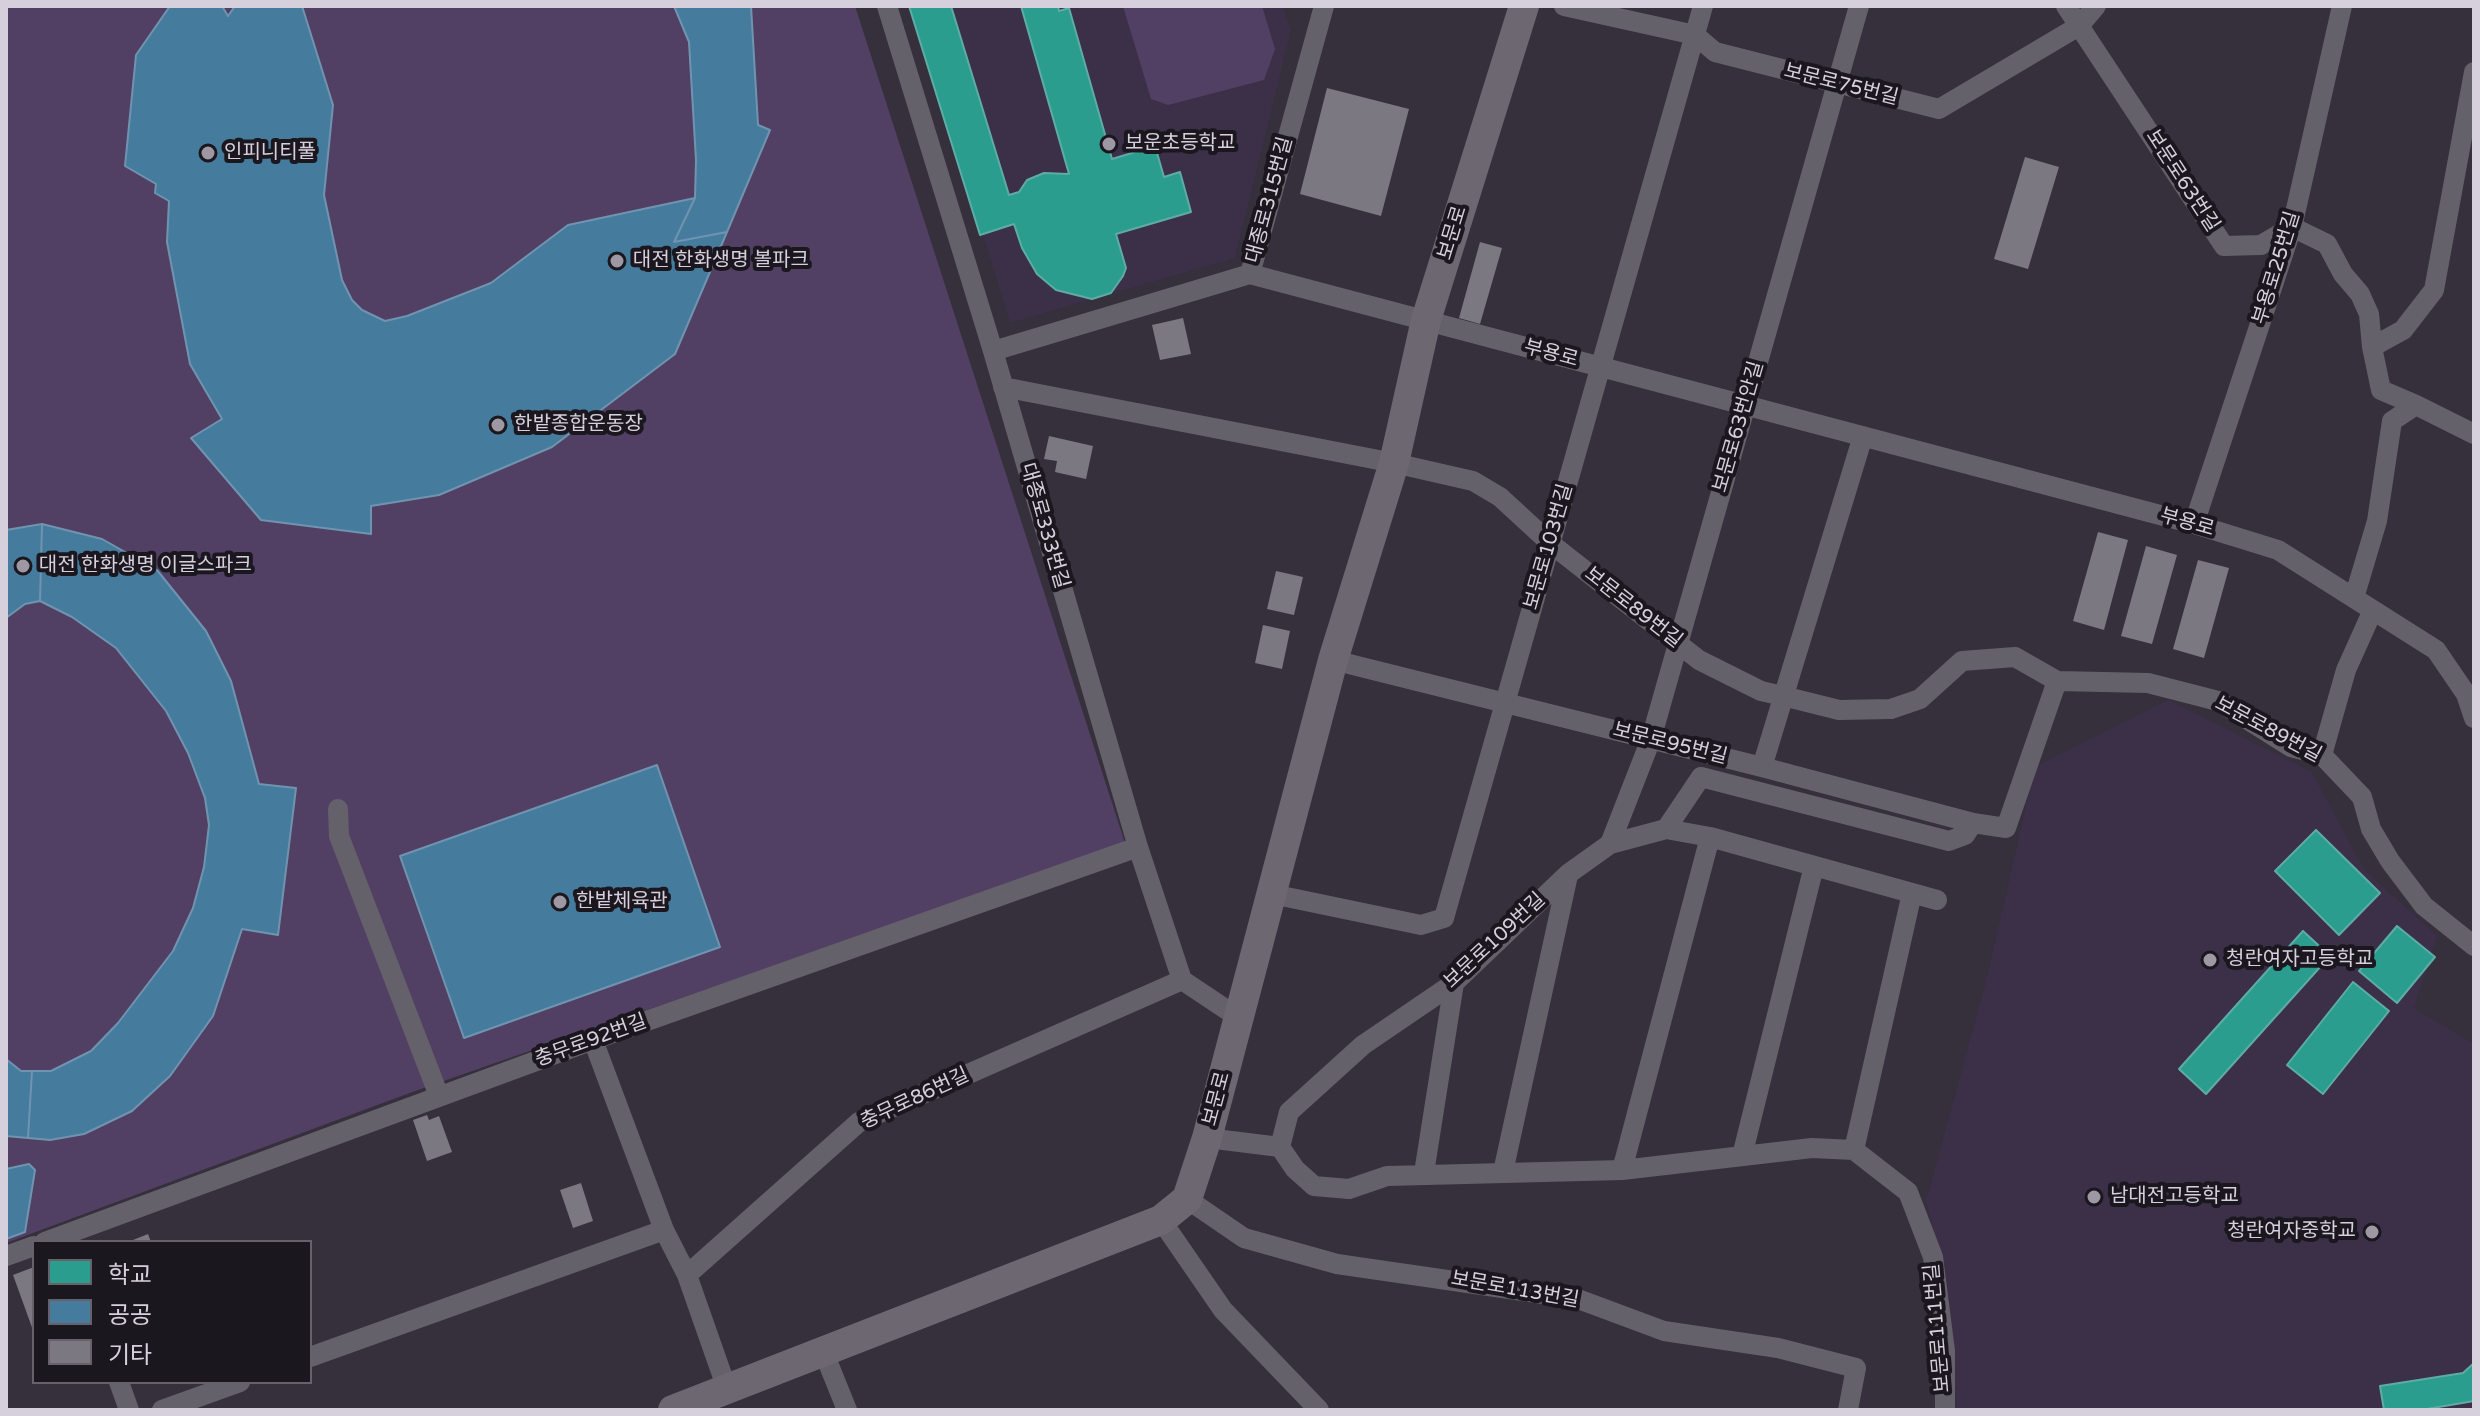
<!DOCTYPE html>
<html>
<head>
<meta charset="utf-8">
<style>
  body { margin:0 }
  #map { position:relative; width:2480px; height:1416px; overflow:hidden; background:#35303b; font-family:"Varela Round","Noto Sans KR",sans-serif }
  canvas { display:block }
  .frame { position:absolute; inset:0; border:8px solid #d6d0dc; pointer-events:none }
  .legend { position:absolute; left:32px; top:1240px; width:280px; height:144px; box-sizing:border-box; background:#1b171f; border:2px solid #66616b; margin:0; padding:10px 14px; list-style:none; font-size:24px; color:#d6d0dc }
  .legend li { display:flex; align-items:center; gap:16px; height:40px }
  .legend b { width:40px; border:2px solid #66616b }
</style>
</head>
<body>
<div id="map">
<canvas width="2480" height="1416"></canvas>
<div class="frame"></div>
<ul class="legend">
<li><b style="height:22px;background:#2a9d8f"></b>학교</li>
<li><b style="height:22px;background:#457b9d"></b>공공</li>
<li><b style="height:22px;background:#7c7881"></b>기타</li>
</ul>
</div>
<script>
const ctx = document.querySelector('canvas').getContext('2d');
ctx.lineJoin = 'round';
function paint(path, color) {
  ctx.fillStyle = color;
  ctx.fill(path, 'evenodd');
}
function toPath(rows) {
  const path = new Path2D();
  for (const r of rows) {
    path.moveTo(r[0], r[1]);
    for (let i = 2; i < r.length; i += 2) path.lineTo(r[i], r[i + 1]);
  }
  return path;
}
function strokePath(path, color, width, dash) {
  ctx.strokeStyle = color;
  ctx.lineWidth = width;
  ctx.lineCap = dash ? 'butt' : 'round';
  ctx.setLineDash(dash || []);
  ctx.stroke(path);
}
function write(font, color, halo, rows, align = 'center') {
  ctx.font = font + ' "Varela Round","Noto Sans KR",sans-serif';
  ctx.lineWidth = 8;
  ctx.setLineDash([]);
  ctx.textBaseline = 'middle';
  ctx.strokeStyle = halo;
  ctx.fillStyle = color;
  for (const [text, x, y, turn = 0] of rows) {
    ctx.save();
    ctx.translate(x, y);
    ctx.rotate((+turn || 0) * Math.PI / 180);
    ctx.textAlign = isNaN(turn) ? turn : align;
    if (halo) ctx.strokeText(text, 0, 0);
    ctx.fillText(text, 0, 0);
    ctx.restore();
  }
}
const built = toPath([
  [913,6,1283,6,1291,31,1235,258,1010,323],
  [2169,700,2312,772,2364,869,2437,936,2414,1008,2474,1044,2474,1409,1957,1410,1945,1275,1926,1201,1985,985,2035,767]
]);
const green = toPath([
  [6,6,855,6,1125,843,415,1091,6,1243],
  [1123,6,1262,6,1275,49,1264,80,1168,105,1151,99]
]);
const schools = toPath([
  [909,6,951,6,1009,195,1019,192,1027,180,1044,173,1069,174,1021,6,1058,6,1059,11,1069,8,1112,159,1155,146,1164,177,1180,172,1191,212,1116,234,1126,268,1123,276,1111,293,1092,299,1056,290,1037,274,1022,248,1014,224,980,235,909,6],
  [2316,830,2380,893,2339,935,2275,871,2316,830],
  [2397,926,2435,957,2397,1003,2359,971,2397,926],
  [2303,931,2330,956,2206,1094,2179,1069,2303,931],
  [2353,982,2389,1011,2323,1094,2287,1065,2353,982],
  [2474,1363,2474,1401,2421,1410,2384,1410,2380,1386,2463,1373,2474,1363]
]);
const public = toPath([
  [170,6,222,6,228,16,235,6,302,6,333,105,324,195,342,280,352,300,362,310,385,321,407,316,491,283,568,225,695,198,674,242,727,232,675,354,552,447,439,495,371,506,371,534,261,520,191,438,222,419,190,364,167,242,169,201,155,193,156,184,125,166,136,55,170,6],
  [674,6,751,6,758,125,770,130,727,232,674,242,695,198,696,160,689,42,674,6],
  [42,524,102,539,157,570,206,631,231,681,259,784,296,788,278,935,242,929,213,1016,170,1076,132,1111,84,1134,50,1140,28,1138,32,1071,51,1071,91,1051,118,1023,173,951,193,908,204,867,209,825,205,798,188,753,166,711,116,648,72,617,40,601,42,524],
  [42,524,40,601,25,604,6,618,6,530,42,524],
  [657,765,720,947,464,1038,400,856,657,765],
  [6,1059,21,1071,32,1071,28,1138,6,1136,6,1059],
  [29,1164,35,1170,25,1232,6,1239,6,1169,29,1164]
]);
const building = toPath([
  [1327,88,1409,109,1381,216,1300,194],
  [2025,157,2059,167,2028,269,1994,259],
  [1480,242,1502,248,1480,324,1459,318],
  [1183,318,1191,354,1160,360,1152,325],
  [1049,436,1093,446,1086,479,1055,472,1057,461,1044,459],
  [2098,532,2128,540,2104,630,2073,621],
  [2146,546,2177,555,2152,644,2121,636],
  [2198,560,2229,568,2204,658,2173,649],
  [1276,571,1303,577,1294,615,1267,609],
  [1263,625,1290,631,1282,669,1255,663],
  [427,1115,429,1120,439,1116,452,1152,427,1161,413,1120],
  [581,1183,593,1221,573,1228,560,1190],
  [148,1234,151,1242,128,1242],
  [34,1267,34,1333,13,1275]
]);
const street = toPath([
  [887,6,993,351,1138,847,1182,980,1239,1018],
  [1564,6,1695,35,1715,52,1939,109,2079,26,2096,6],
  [2066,6,2224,246,2261,245,2292,227,2327,244,2343,274,2360,294,2369,314,2372,347,2381,390,2416,405,2474,434],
  [1250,274,2194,524,2278,550,2436,650,2466,694,2474,718],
  [2372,347,2403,330,2434,290,2474,72],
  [993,351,1250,274,1324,6],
  [1003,387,1394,463,1473,481,1500,497,1550,543,1699,660,1761,691,1783,696,1839,710,1891,709,1920,699,1962,661,2015,657,2057,681,2148,683,2218,701,2291,747,2322,755,2362,797,2371,829,2390,861,2424,906,2474,946],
  [2194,524,2292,227,2342,6],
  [2354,598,2377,521,2392,421,2416,405],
  [1333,660,1762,767,1973,823,2006,828,2057,681],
  [2322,755,2346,670,2373,610],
  [1762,767,1863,436],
  [338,809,339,836,439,1096],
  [1666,829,1701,777,1949,841,1965,835,1973,823],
  [1610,844,1651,739,1859,6],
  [1272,894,1421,925,1444,918,1703,6],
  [593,1040,664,1230,687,1275,727,1389],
  [1207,1138,1280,1147,1295,1169,1314,1186,1349,1189,1387,1176,1622,1170,1812,1148,1854,1150,1908,1192,1933,1257,1945,1351,1945,1410],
  [1280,1147,1289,1112,1363,1045,1454,983,1568,874,1610,844,1666,829,1710,837,1937,900],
  [1854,1150,1912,893],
  [1742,1156,1814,866],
  [1622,1170,1710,837],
  [1503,1172,1568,875],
  [1424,1173,1454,983],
  [1187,1199,1244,1238,1337,1264,1578,1299,1664,1331,1778,1348,1856,1368,1848,1410],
  [1161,1220,1223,1310,1319,1410],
  [45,1242,593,1040,1138,847],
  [6,1256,34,1246],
  [687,1275,859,1122,1182,980],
  [824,1353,847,1410],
  [310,1357,664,1230],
  [119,1382,129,1410],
  [162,1410,240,1382]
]);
const secondary = toPath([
  [673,1410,1161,1220,1187,1199,1207,1138,1333,660,1394,463,1426,320,1524,6]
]);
const markers = [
  [1109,144,8,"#9e98a4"],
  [208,153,8,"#9e98a4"],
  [617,261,8,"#9e98a4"],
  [498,425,8,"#9e98a4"],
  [23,566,8,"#9e98a4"],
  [560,902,8,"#9e98a4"],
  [2210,960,8,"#9e98a4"],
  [2094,1197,8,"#9e98a4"],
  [2372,1232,8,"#9e98a4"]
];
const streetNames = [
  ["보문로75번길",1841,85,14],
  ["보문로63번길",2182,181,57],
  ["대종로315번길",1270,200,-75],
  ["보문로",1453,233,-73],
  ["부용로25번길",2277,268,-73],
  ["부용로",1551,354,15],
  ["보문로63번안길",1739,427,-74],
  ["부용로",2187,523,16],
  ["대종로333번길",1044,526,74],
  ["보문로103번길",1549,547,-74],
  ["보문로89번길",1633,608,38],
  ["보문로89번길",2268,730,28],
  ["보문로95번길",1670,744,14],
  ["보문로109번길",1495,941,-43],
  ["충무로92번길",591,1041,-20],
  ["충무로86번길",915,1099,-25],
  ["보문로",1217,1099,-75],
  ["보문로113번길",1515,1290,10],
  ["보문로111번길",1938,1328,-95]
];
const poiNames = [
  ["보운초등학교",1125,144],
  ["인피니티풀",224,153],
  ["대전 한화생명 볼파크",633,261],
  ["한밭종합운동장",514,425],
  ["대전 한화생명 이글스파크",39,566],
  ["한밭체육관",576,902],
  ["청란여자고등학교",2226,960],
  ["남대전고등학교",2110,1197],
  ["청란여자중학교",2356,1232,"right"]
];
paint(built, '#3b3047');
paint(green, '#524064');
paint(schools, '#2a9d8f');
strokePath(schools, '#5eaca6', 2);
paint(public, '#457b9d');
strokePath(public, '#7094b0', 2);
paint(building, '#7c7881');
strokePath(street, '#65616a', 20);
strokePath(secondary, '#6c6771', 30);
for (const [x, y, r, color] of markers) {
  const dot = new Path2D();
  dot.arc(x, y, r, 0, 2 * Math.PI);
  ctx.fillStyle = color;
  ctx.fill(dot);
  strokePath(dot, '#1b171f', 3);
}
write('20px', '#d6d0dc', '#1b171f', streetNames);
write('20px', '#d6d0dc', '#1b171f', poiNames, 'left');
</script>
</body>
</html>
